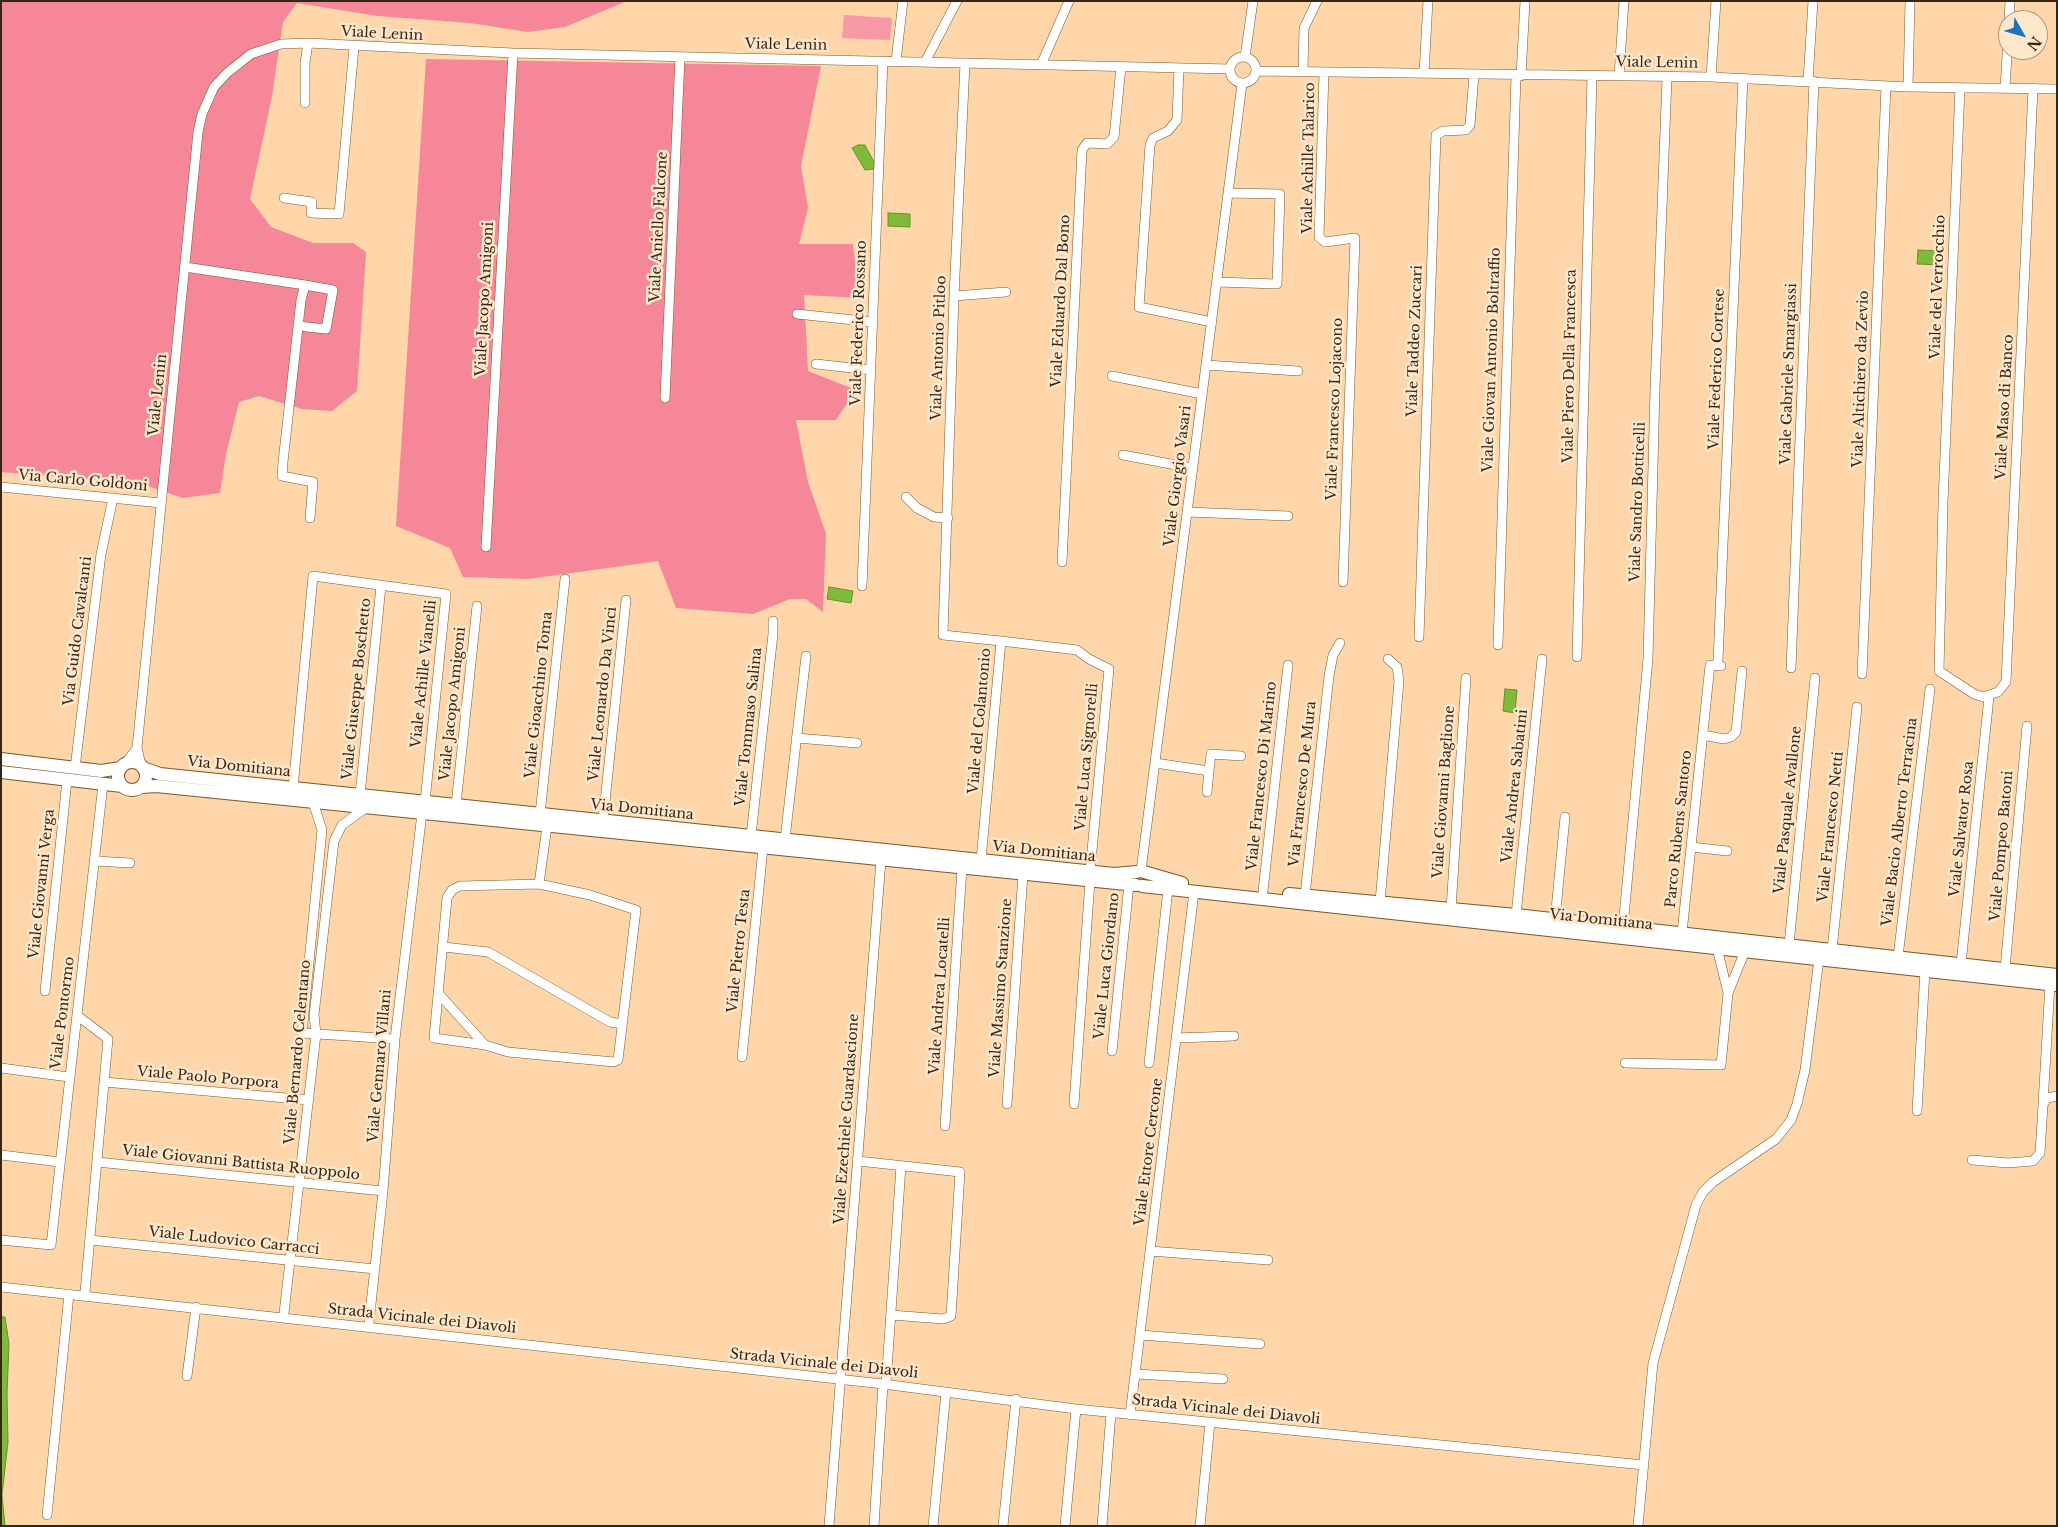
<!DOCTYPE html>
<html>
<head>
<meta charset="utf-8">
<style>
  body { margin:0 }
  #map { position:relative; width:2058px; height:1527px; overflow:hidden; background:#fed6a9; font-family:"Libre Baskerville",serif }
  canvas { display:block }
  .frame { position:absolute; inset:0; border:2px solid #352615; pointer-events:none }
  .north { position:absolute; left:1998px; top:10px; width:50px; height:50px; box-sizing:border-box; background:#ffe7cc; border:1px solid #ae9a83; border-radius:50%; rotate:128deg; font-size:14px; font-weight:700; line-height:20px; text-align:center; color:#352615 }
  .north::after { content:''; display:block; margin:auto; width:18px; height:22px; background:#1c74c1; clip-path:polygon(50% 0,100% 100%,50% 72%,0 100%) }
</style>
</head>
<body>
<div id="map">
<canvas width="2058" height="1527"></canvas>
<div class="frame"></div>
<div class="north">N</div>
</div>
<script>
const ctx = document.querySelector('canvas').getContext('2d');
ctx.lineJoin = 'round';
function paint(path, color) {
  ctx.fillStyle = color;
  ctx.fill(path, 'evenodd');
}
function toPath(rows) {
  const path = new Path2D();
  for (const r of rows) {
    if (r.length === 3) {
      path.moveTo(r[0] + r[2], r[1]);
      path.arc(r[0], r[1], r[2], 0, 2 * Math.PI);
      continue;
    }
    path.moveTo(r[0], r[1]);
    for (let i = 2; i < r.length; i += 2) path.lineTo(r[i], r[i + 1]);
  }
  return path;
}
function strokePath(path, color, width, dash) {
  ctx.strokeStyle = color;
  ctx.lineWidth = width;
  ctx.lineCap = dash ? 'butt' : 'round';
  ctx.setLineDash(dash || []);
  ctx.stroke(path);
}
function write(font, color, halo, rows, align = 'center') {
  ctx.font = font + ' "Libre Baskerville",serif';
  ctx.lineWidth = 5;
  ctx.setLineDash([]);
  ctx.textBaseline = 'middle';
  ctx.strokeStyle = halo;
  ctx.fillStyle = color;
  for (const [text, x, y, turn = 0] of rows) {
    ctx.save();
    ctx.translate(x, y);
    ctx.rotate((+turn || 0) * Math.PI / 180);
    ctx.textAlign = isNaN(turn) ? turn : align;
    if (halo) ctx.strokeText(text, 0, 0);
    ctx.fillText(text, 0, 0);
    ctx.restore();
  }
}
const green = toPath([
  [844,15,892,18,890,40,842,38]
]);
const forest = toPath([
  [1,1,627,1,565,27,528,32,470,23,378,16,297,3,283,22,272,96,250,199,271,227,313,243,353,243,366,252,357,391,332,411,302,409,259,396,239,402,226,454,220,493,183,498,139,483,1,472],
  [426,59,821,66,801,166,808,208,799,244,853,244,859,298,804,295,808,371,856,390,836,420,796,420,808,482,826,534,823,612,806,599,790,599,753,614,676,608,658,561,528,579,463,577,450,548,396,526]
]);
const water = toPath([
  [858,145,865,145,874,162,874,169,865,170,852,148,858,145],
  [888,213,910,214,910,227,888,226,888,213],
  [1918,250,1943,251,1942,265,1917,264,1918,250],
  [829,587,853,591,851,603,827,599,829,587],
  [1505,689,1517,690,1515,713,1503,711,1505,689],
  [1,1317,5,1317,9,1344,7,1394,8,1442,2,1495,5,1526,1,1526,1,1317]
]);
const street = toPath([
  [2009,20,2010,1],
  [1243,70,13],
  [1245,57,1253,1],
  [896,61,903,1],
  [925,62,957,1],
  [965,63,954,296,943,635,1001,641,981,860],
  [1041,65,1069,1],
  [1179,68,1177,120,1168,131,1153,138,1150,145,1139,307,1212,322],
  [1256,71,1711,77,1908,87,2057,89],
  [1303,71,1304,28,1317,1],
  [1324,72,1319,237,1325,242,1355,238,1343,582],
  [1424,73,1428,1],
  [1521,76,1525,1],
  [1619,76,1624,1],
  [1711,77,1716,1],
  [1808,81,1813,1],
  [1908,87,1910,1],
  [1960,88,1943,503,1939,671,1974,694,1983,697,1998,692,2006,682,2033,88],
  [2005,88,2008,39],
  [305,103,305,63,308,43],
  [284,198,312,202,311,213,339,214,354,47],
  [185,267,305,285],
  [1217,282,1277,284,1280,194,1229,193],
  [954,296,1006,292],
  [797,314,873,322],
  [298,326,326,329,333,290,305,285,301,300,283,462,282,476,313,482,310,518],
  [816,364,871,370],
  [1206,365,1298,371],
  [1112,376,1202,394],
  [665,398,680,57],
  [1123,455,1192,468],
  [1,487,161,503],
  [906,497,917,508,934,517,948,518],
  [1187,512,1288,516],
  [486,547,513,53],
  [1062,562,1082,150,1087,143,1107,144,1114,137,1121,67],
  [862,586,883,61],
  [1419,637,1436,135,1443,131,1466,130,1470,125,1474,74],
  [1001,641,1077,650,1089,659,1109,669,1090,872],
  [1498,645,1516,76],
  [1577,657,1592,76],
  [1718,661,1743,78],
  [1791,668,1814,81],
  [1862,674,1886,86],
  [1703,735,1724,739,1731,737,1736,732,1742,671],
  [796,738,857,743],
  [1155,763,1209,771,1207,792],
  [125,764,137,748],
  [141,765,137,748,198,132,202,114,214,87,227,73,251,54,281,44,308,43,513,53,1230,69],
  [75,768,101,554,113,498],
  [1209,771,1211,754,1241,756],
  [293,788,313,576,446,594,425,802],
  [360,795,381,586],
  [313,802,322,830,302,1033,395,1039],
  [456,805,477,606],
  [540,814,565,579],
  [603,821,626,600],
  [751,836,773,634,773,621],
  [785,839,806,656],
  [1691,847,1727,851],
  [95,861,130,863],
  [1141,871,1242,84],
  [539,884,590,895,636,910,618,1060,614,1062,508,1052,485,1045,434,1038,447,898,452,890,460,886,539,884],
  [539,884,547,826],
  [1263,891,1288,665],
  [1305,895,1329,676,1333,655,1340,643],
  [1380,902,1399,681,1397,667,1388,659],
  [1451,909,1466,678],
  [1516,915,1542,659],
  [1555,920,1565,817],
  [1623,927,1648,659,1655,389,1667,78],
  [1682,933,1710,665,1721,666],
  [1789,945,1815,678],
  [444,947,488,952,610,1022,622,1024],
  [1717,948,1728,993,1745,951],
  [1832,950,1857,707],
  [1898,957,1930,689],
  [1961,964,1989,697],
  [2005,969,2027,726],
  [45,991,67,780],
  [439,994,485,1045],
  [78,1016,108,1039,85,1292],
  [1176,1038,1234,1036],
  [1112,1051,1129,884],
  [742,1057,763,848],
  [1149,1063,1168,889],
  [1625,1063,1721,1065,1728,993],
  [1,1068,69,1077],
  [104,1082,309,1100],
  [1007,1104,1023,874],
  [1074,1104,1090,881],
  [2043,1104,2050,984],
  [1917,1111,1925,970],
  [945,1126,962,868],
  [1,1155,60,1162],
  [1972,1160,2008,1163,2033,1161,2040,1153,2043,1105,2047,1098,2057,1096],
  [858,1161,960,1172,951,1316,943,1319,891,1315],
  [97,1162,383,1191],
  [1,1240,51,1245,103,784],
  [90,1240,375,1269],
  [1150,1251,1268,1260],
  [1,1287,883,1384,1076,1409,1644,1465],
  [284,1313,316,1034,314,1015,334,841,342,825,367,807],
  [369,1323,383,1191,395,1039,422,813],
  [1140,1335,1260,1344],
  [1136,1374,1223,1379],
  [187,1376,196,1307],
  [886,1384,901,1166],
  [1130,1415,1194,892],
  [47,1515,69,1294],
  [829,1526,881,860],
  [874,1526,883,1384],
  [933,1526,946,1392],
  [1003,1526,1016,1399],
  [1065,1526,1076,1409],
  [1102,1526,1111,1413],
  [1200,1526,1210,1422],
  [1638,1526,1653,1363,1696,1205,1703,1192,1713,1182,1776,1139,1791,1120,1797,1104,1805,1070,1819,959]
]);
const secondary = toPath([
  [1,759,101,771,121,768],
  [132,776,14],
  [143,768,160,774,1114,874,1137,872],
  [1,772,122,786],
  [142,787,156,786,1136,885],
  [1144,872,1182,883],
  [1142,886,2057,985],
  [1289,894,1516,915,2057,975]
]);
const streetNames = [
  ["Viale Lenin",382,34,3],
  ["Viale Lenin",786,45,1],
  ["Viale Lenin",1657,63,1],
  ["Viale Achille Talarico",1309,158,-89],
  ["Viale Aniello Falcone",659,227,-87],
  ["Viale del Verrocchio",1938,287,-88],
  ["Viale Jacopo Amigoni",485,299,-87],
  ["Viale Eduardo Dal Bono",1061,301,-87],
  ["Viale Federico Rossano",859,323,-88],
  ["Viale Taddeo Zuccari",1415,341,-88],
  ["Viale Antonio Pitloo",939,348,-88],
  ["Viale Giovan Antonio Boltraffio",1492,360,-88],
  ["Viale Piero Della Francesca",1570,366,-89],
  ["Viale Federico Cortese",1717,369,-88],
  ["Viale Gabriele Smargiassi",1789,374,-88],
  ["Viale Altichiero da Zevio",1861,379,-88],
  ["Viale Lenin",158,395,-84],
  ["Viale Maso di Banco",2005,407,-87],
  ["Viale Francesco Lojacono",1335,409,-88],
  ["Viale Giorgio Vasari",1178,476,-83],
  ["Via Carlo Goldoni",83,481,5],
  ["Viale Sandro Botticelli",1638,502,-88],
  ["Via Guido Cavalcanti",78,631,-83],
  ["Viale Achille Vianelli",424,674,-84],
  ["Viale Giuseppe Boschetto",357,689,-84],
  ["Viale Leonardo Da Vinci",603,694,-84],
  ["Viale Gioacchino Toma",539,695,-84],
  ["Viale Jacopo Amigoni",453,704,-84],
  ["Viale del Colantonio",980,721,-85],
  ["Viale Tommaso Salina",749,727,-84],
  ["Viale Luca Signorelli",1087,757,-85],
  ["Via Domitiana",239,767,6],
  ["Viale Francesco Di Marino",1262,776,-84],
  ["Via Francesco De Mura",1303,784,-84],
  ["Viale Andrea Sabatini",1515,786,-84],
  ["Viale Giovanni Baglione",1444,792,-86],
  ["Via Domitiana",642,810,6],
  ["Viale Pasquale Avallone",1788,810,-84],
  ["Viale Bacio Alberto Terracina",1900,822,-83],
  ["Viale Francesco Netti",1831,827,-84],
  ["Parco Rubens Santoro",1679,829,-84],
  ["Viale Salvator Rosa",1962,829,-84],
  ["Viale Pompeo Batoni",2002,846,-85],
  ["Via Domitiana",1044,852,6],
  ["Viale Giovanni Verga",42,884,-84],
  ["Via Domitiana",1601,920,6],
  ["Viale Pietro Testa",739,951,-84],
  ["Viale Luca Giordano",1107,966,-84],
  ["Viale Massimo Stanzione",1001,988,-86],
  ["Viale Andrea Locatelli",940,996,-86],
  ["Viale Pontormo",63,1013,-83],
  ["Viale Bernardo Celentano",298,1052,-85],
  ["Viale Gennaro Villani",380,1066,-85],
  ["Viale Paolo Porpora",208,1078,5],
  ["Viale Ezechiele Guardascione",847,1119,-86],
  ["Viale Ettore Cercone",1149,1152,-83],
  ["Viale Giovanni Battista Ruoppolo",241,1163,6],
  ["Viale Ludovico Carracci",234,1241,6],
  ["Strada Vicinale dei Diavoli",422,1319,6],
  ["Strada Vicinale dei Diavoli",824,1364,6],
  ["Strada Vicinale dei Diavoli",1226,1410,6]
];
paint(green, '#f698a6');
paint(forest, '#f58799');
paint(water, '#80ba39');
strokePath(water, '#6a8e2e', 1);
strokePath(street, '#79572c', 10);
strokePath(secondary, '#79572c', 14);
strokePath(street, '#fff', 9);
strokePath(secondary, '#fff', 12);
write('14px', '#352615', '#ffe7cc', streetNames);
</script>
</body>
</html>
